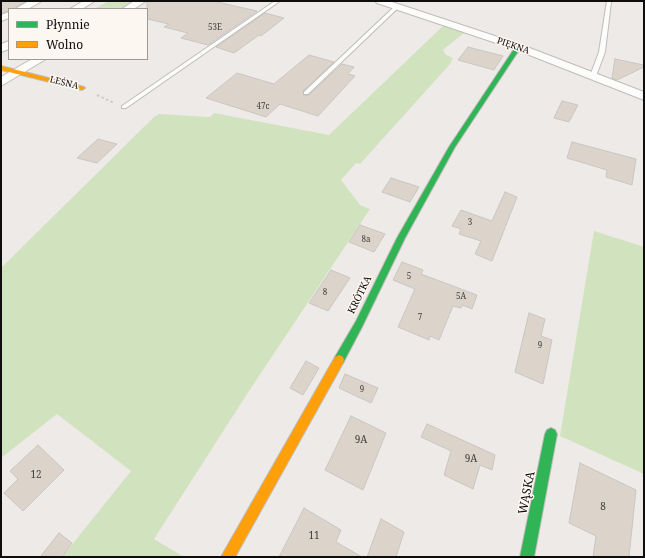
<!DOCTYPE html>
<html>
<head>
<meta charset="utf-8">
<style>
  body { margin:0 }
  #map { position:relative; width:645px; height:558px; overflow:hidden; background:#edeae7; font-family:"Noto Serif",serif }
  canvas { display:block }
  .frame { position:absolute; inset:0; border:2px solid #0f0d0c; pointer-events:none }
  .legend { position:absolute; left:8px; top:8px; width:140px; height:52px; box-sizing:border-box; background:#fdf7f2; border:1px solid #9e9996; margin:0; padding:5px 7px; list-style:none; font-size:12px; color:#0f0d0c }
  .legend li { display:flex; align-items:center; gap:8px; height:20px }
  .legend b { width:20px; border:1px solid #9e9996 }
</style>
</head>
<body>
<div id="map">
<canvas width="645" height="558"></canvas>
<div class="frame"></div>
<ul class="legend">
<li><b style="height:5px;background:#30b455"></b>Płynnie</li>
<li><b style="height:5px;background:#ff9f0a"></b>Wolno</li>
</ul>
</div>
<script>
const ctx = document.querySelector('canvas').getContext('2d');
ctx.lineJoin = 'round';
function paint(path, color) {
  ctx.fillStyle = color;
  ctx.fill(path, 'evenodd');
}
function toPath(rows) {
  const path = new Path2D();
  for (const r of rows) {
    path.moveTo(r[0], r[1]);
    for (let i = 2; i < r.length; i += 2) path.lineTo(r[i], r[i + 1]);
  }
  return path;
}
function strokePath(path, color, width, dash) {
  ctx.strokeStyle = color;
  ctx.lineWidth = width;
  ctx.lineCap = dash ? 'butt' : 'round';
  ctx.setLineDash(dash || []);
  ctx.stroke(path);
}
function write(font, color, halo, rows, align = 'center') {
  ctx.font = font + ' "Noto Serif",serif';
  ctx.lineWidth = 3;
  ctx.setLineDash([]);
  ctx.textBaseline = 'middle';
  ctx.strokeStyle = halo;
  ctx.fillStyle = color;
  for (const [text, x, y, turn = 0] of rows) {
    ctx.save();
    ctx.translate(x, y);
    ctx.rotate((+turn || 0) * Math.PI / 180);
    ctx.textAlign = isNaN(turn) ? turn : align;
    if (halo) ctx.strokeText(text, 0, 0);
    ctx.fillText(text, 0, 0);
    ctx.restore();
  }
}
const green = toPath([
  [109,1,138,1,124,9,94,9],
  [444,25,464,33,443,50,446,55,453,58,450,64,360,164,356,163,341,180,360,205,370,209,247,394,154,539,184,557,62,557,131,471,57,414,1,458,1,268,154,117,159,114,210,117,214,113,329,135],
  [594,231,644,247,644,474,560,436]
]);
const building = toPath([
  [1,1,26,1,14,9,9,9,9,11,1,13,1,1],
  [147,1,213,1,257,11,208,45,181,38,188,33,164,27,169,24,147,19,147,1],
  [265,13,284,18,261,36,259,35,234,53,216,47,265,13],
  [468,47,503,56,494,70,458,60,468,47],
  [309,55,334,62,303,91,304,96,309,95,342,64,354,67,348,74,355,76,318,116,280,104,266,117,206,98,237,73,274,84,309,55],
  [615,59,644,65,644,67,617,80,612,78,615,59],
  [562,101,578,105,569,122,554,118,562,101],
  [98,139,117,144,97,163,77,158,98,139],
  [572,142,636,159,632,185,606,177,607,170,567,158,572,142],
  [391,178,419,187,410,202,382,192,391,178],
  [505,192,517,197,492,261,475,254,481,241,459,234,461,229,452,226,461,210,492,221,505,192],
  [360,225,385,234,374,252,349,242,360,225],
  [402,262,423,270,421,274,477,295,472,309,462,305,461,308,453,306,439,340,430,336,429,340,398,327,415,289,393,280,402,262],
  [331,270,350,278,328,311,309,303,331,270],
  [529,313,545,319,541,336,552,340,543,384,515,372,529,313],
  [306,361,319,368,303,395,290,388,306,361],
  [345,374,378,388,371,403,339,388,345,374],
  [351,416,386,433,363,490,325,470,351,416],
  [427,424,495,455,492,470,480,465,473,489,444,475,451,451,421,437,427,424],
  [38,445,64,470,23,511,4,493,18,479,10,471,38,445],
  [580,463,636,490,629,557,593,557,596,536,569,523,580,463],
  [304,508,341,530,336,542,362,557,279,557,304,508],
  [381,519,404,532,396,557,367,557,381,519],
  [59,533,72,543,62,557,40,557,59,533]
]);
const path = toPath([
  [97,95,114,103]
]);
const lane = toPath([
  [275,1,280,1,126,108,122,108,122,106,275,1],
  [607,1,611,2,605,52,596,76,593,78,590,76,599,52,607,1],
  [395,6,399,7,308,94,304,94,304,92,395,6]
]);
const street = toPath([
  [29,1,42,1,28,9,15,9,29,1],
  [83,1,95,1,82,9,70,9,83,1],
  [134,1,146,1,134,9,122,9,134,1],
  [375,1,389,1,522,45,644,92,644,100,514,49,377,3,375,1],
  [9,12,9,18,1,21,1,15,9,12],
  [9,41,9,49,1,52,1,44,9,41],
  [32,59,46,59,1,86,1,77,32,59]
]);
const fast = toPath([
  [516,46,521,47,455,147,405,238,362,327,343,363,339,365,335,363,334,360,335,357,356,321,397,238,449,147,516,46],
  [551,428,555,430,557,434,534,557,520,557,545,434,547,430,551,428]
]);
const slow = toPath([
  [1,66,84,87,85,88,82,90,1,70,1,66],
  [339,355,343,357,344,360,343,363,235,557,221,557,335,357,339,355]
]);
const numberNames = [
  ["53E",215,28],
  ["47c",263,107],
  ["3",470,223],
  ["8a",366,240],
  ["5",409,277],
  ["8",325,293],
  ["5A",461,297],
  ["7",420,318],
  ["9",540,346],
  ["9",362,390]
];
const farStreetnames = [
  ["PIĘKNA",513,46,19],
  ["LEŚNA",64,83,14]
];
const streetNames = [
  ["KRÓTKA",360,295,-64]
];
const nearNumbernames = [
  ["9A",361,440],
  ["9A",471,459],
  ["12",36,475],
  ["8",603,507],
  ["11",314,536]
];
const nearStreetnames = [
  ["WĄSKA",527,493,-79]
];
paint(green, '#d1e2bf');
paint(building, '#dcd3ca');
strokePath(building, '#c8c6c3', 1);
strokePath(lane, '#bfbcba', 2);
strokePath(street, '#bfbcba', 2);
strokePath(fast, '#bfbcba', 2);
strokePath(slow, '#bfbcba', 2);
strokePath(path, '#cdcbcb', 2, [2.5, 2.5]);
paint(lane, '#fcfcfb');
paint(street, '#fcfcfb');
paint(fast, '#30b455');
paint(slow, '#ff9f0a');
write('8px', '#44403e', null, numberNames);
write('9px', '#0f0d0c', '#fdf7f2', farStreetnames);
write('10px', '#0f0d0c', '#fdf7f2', streetNames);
write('10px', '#44403e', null, nearNumbernames);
write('12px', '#0f0d0c', '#fdf7f2', nearStreetnames);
</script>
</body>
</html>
